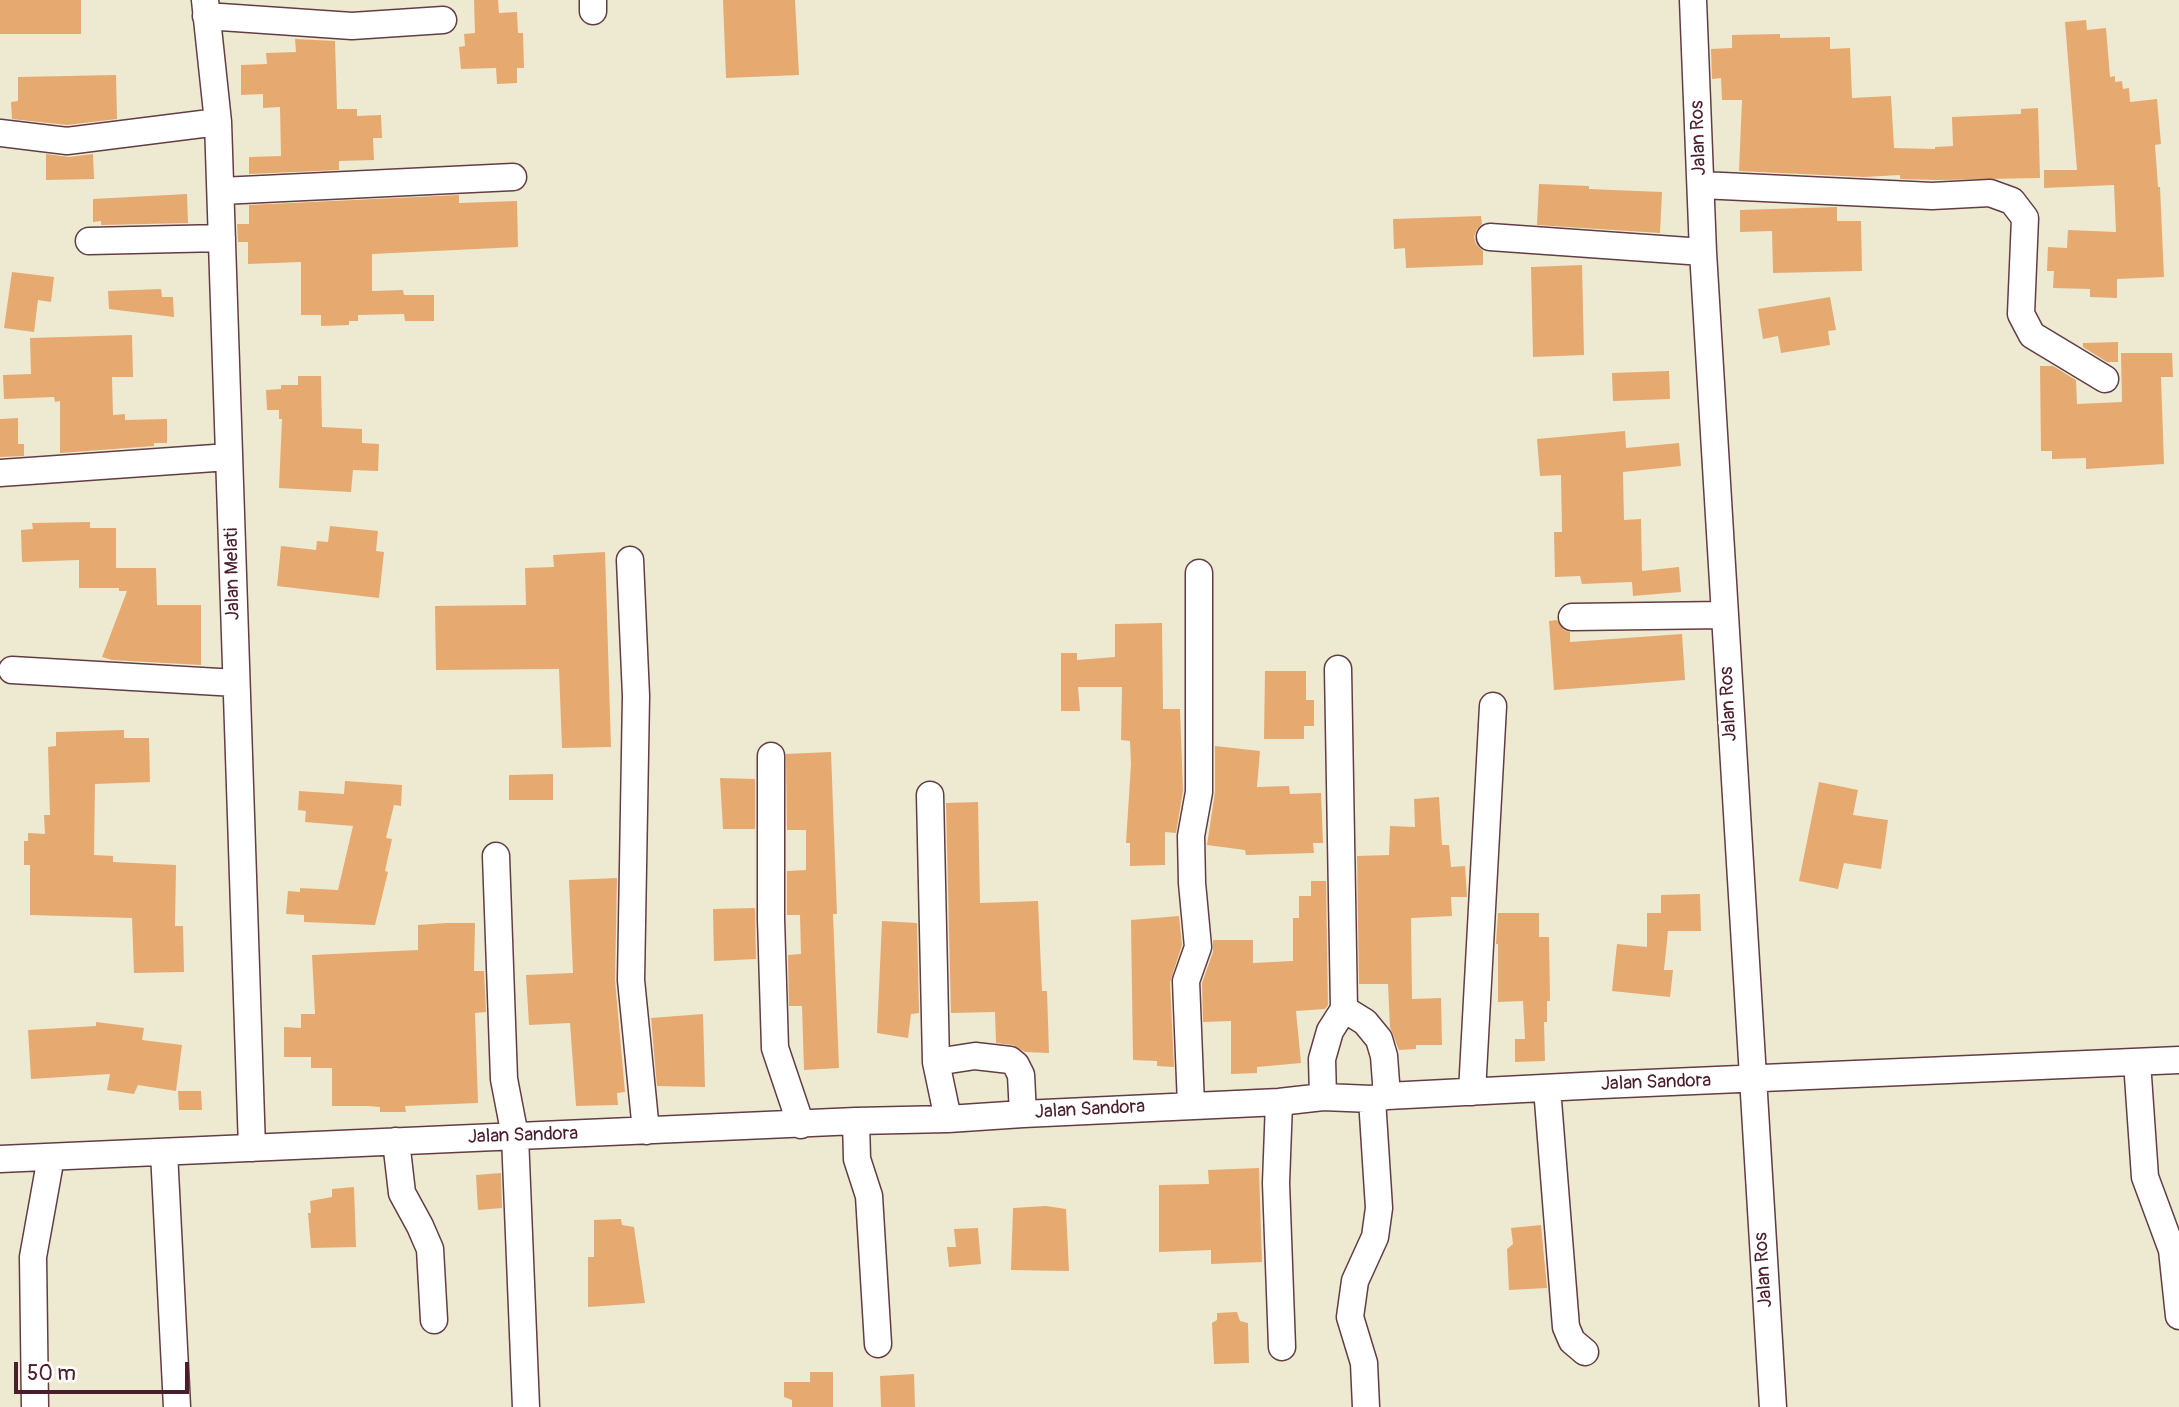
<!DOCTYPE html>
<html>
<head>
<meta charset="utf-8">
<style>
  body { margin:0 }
  #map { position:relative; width:2179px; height:1407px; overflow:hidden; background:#eeead1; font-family:Pangolin,sans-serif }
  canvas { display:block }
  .scale { position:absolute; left:14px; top:1362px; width:175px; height:32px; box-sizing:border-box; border:4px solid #4a1f2b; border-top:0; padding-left:9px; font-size:21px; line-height:24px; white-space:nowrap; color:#4a1f2b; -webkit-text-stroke:5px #fff; paint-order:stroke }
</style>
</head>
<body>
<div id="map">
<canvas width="2179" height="1407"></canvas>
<div class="scale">50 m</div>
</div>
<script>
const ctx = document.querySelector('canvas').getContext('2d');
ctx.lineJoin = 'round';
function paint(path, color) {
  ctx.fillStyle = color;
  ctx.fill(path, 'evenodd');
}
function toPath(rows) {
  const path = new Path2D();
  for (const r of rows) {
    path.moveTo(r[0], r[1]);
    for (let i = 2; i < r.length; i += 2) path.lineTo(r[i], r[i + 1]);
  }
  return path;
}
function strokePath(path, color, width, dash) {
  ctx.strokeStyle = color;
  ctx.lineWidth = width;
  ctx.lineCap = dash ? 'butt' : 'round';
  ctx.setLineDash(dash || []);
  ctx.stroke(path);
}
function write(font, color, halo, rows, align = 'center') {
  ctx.font = font + ' Pangolin,sans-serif';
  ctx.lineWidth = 5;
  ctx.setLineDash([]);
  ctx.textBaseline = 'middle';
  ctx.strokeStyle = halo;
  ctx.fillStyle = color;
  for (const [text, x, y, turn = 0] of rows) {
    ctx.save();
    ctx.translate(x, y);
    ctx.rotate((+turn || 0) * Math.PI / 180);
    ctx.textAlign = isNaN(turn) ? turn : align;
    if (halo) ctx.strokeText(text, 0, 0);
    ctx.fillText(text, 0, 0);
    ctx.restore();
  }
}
const building = toPath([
  [0,0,81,0,81,34,0,34],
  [474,0,498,0,499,13,517,12,518,33,523,33,524,68,517,68,517,83,497,84,496,68,461,69,459,47,465,46,464,34,475,33],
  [723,0,795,0,799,75,726,78],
  [2086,20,2087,30,2106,28,2110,77,2115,76,2115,82,2122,81,2123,89,2129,88,2130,102,2157,99,2161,144,2155,145,2158,187,2160,187,2164,277,2117,279,2117,298,2090,297,2090,289,2053,288,2054,271,2047,271,2048,247,2067,248,2068,230,2116,232,2114,185,2044,188,2044,170,2077,170,2065,22],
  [1780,34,1780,38,1830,37,1830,49,1850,48,1852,98,1891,96,1894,148,1935,149,1935,147,1953,146,1952,117,2021,114,2021,109,2038,108,2040,178,1936,180,1900,179,1900,175,1864,177,1739,171,1742,100,1722,100,1721,78,1712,79,1711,49,1732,48,1732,35],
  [295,39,335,41,337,109,357,109,357,116,381,115,382,138,373,138,374,160,339,161,339,170,249,174,249,157,281,156,280,107,263,108,263,94,241,95,241,65,267,64,266,53,296,52],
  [116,75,117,119,67,125,12,119,11,102,18,101,18,77],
  [46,154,69,157,93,154,94,179,46,180],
  [1539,184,1589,186,1589,189,1662,192,1660,233,1537,225],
  [187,194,188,223,101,225,101,221,93,222,93,199],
  [459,195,459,203,517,201,518,247,372,254,372,291,403,290,404,295,434,295,434,321,405,321,404,314,358,315,358,321,349,321,349,325,321,326,321,315,301,315,301,262,248,264,248,242,238,242,237,224,249,224,249,205],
  [1837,207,1837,221,1861,221,1862,271,1773,273,1772,231,1740,232,1740,210],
  [1481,216,1482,224,1477,229,1474,237,1476,244,1483,251,1483,265,1406,268,1405,248,1394,249,1393,219],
  [1582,265,1584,355,1533,357,1531,267],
  [12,272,54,277,51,302,38,300,34,332,4,328],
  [161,289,162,297,173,297,174,317,109,309,108,291],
  [1830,297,1836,330,1828,331,1830,345,1781,353,1778,336,1763,339,1758,309],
  [132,335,133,377,112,377,113,415,125,414,125,420,167,419,167,443,154,443,154,446,60,453,60,401,55,402,54,397,4,399,3,375,31,374,30,338],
  [2118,342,2118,362,2107,362,2083,347,2083,343],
  [2121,353,2172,353,2173,377,2161,377,2164,464,2086,469,2086,458,2052,459,2052,451,2041,451,2040,366,2053,366,2076,380,2077,404,2122,402],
  [1669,371,1670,399,1613,401,1612,373],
  [298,376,321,376,322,427,362,429,362,443,379,444,378,471,353,470,351,492,279,488,282,419,279,419,279,410,267,410,266,390,281,389,281,385,298,385],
  [18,418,18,444,24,444,24,456,0,457,0,419],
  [1625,431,1626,448,1679,443,1681,466,1623,472,1624,520,1641,519,1642,571,1679,567,1681,592,1633,596,1632,582,1582,584,1580,576,1555,577,1554,532,1562,532,1561,475,1540,476,1537,439],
  [90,522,90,528,116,528,116,568,156,568,157,605,201,605,201,665,112,660,102,657,127,591,119,591,119,588,79,588,79,560,22,562,21,530,33,529,32,523],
  [330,526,378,531,376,551,384,552,379,598,277,586,281,546,316,550,317,541,328,542],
  [605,552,611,747,562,748,559,669,436,670,435,606,526,605,525,568,554,567,553,555],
  [1557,620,1564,630,1570,632,1570,642,1682,634,1685,680,1554,690,1549,621],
  [1162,623,1163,709,1180,709,1183,791,1176,833,1165,832,1165,865,1130,866,1130,843,1126,843,1131,764,1130,741,1121,740,1122,687,1078,687,1080,711,1061,711,1061,653,1077,653,1077,660,1115,657,1115,624],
  [1265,671,1306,671,1306,700,1314,700,1314,726,1304,726,1304,739,1264,739],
  [124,730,124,738,149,738,150,782,95,784,94,855,113,856,113,862,176,865,175,926,183,926,184,972,134,973,132,918,30,915,30,865,24,865,24,841,28,841,28,833,45,834,44,815,50,815,48,747,56,746,56,732],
  [1215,746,1260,751,1257,787,1289,786,1290,794,1321,793,1323,843,1313,843,1314,853,1246,855,1245,850,1207,845,1215,792],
  [831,752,837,914,833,914,839,1068,804,1070,802,1006,789,1006,788,955,801,954,800,915,787,915,787,871,806,870,806,830,787,830,786,754],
  [553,774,553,800,509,800,509,775],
  [720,778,755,779,755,829,723,829],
  [345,781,402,785,401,806,394,805,386,838,392,839,385,871,388,872,375,925,304,922,304,915,286,914,288,891,300,892,300,888,338,890,353,826,305,822,306,811,298,810,299,791,344,794],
  [1819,782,1858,790,1853,815,1888,820,1881,869,1844,863,1838,889,1799,881],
  [1439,797,1442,845,1449,845,1451,867,1465,866,1467,897,1451,897,1452,916,1411,918,1412,999,1441,998,1442,1045,1416,1045,1416,1049,1399,1050,1390,1027,1388,984,1359,984,1357,856,1389,855,1390,826,1415,827,1414,799],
  [978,802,980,903,1038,901,1042,991,1047,991,1049,1053,1025,1052,1013,1045,996,1043,995,1012,951,1013,946,803],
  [617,878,615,980,625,1092,617,1093,618,1105,576,1106,570,1023,529,1025,526,975,573,973,569,880],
  [1311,881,1326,881,1328,1005,1325,1009,1296,1011,1301,1063,1257,1067,1257,1073,1231,1074,1231,1021,1203,1022,1202,983,1213,952,1213,940,1253,940,1253,963,1293,961,1293,918,1299,918,1299,896,1311,896],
  [1700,894,1701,931,1668,931,1664,970,1673,970,1670,997,1612,991,1617,944,1647,947,1647,913,1661,913,1661,895],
  [755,908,756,959,714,961,713,909],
  [1498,913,1539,913,1539,937,1549,937,1550,1001,1547,1001,1547,1022,1544,1022,1545,1061,1515,1062,1515,1039,1525,1039,1523,1001,1498,1002,1498,944,1496,944],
  [1179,916,1182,945,1170,982,1174,1067,1157,1066,1157,1061,1133,1060,1131,920],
  [882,921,917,923,919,1013,911,1014,908,1038,877,1033],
  [446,923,475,923,474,971,484,971,486,1012,475,1013,478,1103,405,1106,406,1112,380,1112,380,1107,368,1106,332,1106,332,1068,311,1068,311,1057,284,1057,284,1027,301,1028,301,1014,315,1014,312,955,418,950,418,925],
  [703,1014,705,1087,657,1086,651,1018],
  [96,1022,144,1028,142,1040,182,1045,176,1091,138,1085,134,1094,107,1090,110,1074,31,1079,28,1030,96,1026],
  [178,1091,201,1091,202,1110,179,1110],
  [1259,1168,1262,1262,1211,1264,1211,1250,1159,1252,1159,1185,1209,1184,1208,1170],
  [501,1173,502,1208,478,1210,476,1175],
  [354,1187,356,1247,311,1248,308,1213,311,1213,310,1201,332,1197,332,1189],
  [1046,1206,1066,1209,1069,1271,1011,1270,1013,1208],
  [621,1219,622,1225,634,1227,645,1303,588,1307,588,1257,594,1257,594,1220],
  [1541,1225,1547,1288,1509,1290,1507,1249,1513,1244,1511,1228],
  [978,1228,981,1264,949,1267,947,1247,956,1247,954,1229],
  [1237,1312,1240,1321,1248,1323,1249,1363,1214,1364,1212,1323,1217,1320,1217,1313],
  [810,1372,833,1372,833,1407,792,1407,792,1400,784,1397,784,1382,810,1382],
  [914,1374,915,1407,881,1407,880,1376]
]);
const minor = toPath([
  [205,0,218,122,252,1148],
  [593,0,593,11],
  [1693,0,1703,252,1773,1407],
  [206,16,352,26,443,20],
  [0,133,67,141,218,122],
  [1701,185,1932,196,1990,193,2012,201,2025,218,2021,314,2032,335,2105,379],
  [221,191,513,177],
  [1490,237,1703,252],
  [89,241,222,238],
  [0,473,229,457],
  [630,560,636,696,631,980,646,1131],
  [1572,617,1724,615],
  [12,670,236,683],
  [771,756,771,919,775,1048,801,1125],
  [930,795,936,1062],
  [496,856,504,1079,515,1136,526,1407],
  [1344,1009,1365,1022,1379,1039,1384,1056,1387,1096],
  [2137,1062,2145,1177,2172,1250,2179,1316],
  [1547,1088,1566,1327,1572,1341,1585,1352],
  [1472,1092,1493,706],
  [1323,1097,1322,1059,1330,1031,1344,1009,1338,669],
  [1279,1102,1276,1183,1282,1347],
  [1191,1105,1186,981,1198,947,1192,883,1191,836,1199,792,1199,573],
  [948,1119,936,1062,975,1056,1010,1060,1016,1065,1021,1075,1023,1114],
  [856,1121,857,1159,869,1196,878,1344],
  [396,1141,402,1193,420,1226,430,1249,434,1320],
  [164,1152,177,1407],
  [0,1159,856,1121,948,1119,1023,1114,1279,1102,1323,1097,1372,1099,1387,1096,1601,1085,2179,1060],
  [35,1407,33,1257,51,1157],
  [1366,1407,1364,1363,1350,1317,1355,1281,1375,1237,1379,1208,1372,1099]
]);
const streetNames = [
  ["Jalan Ros",1699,138,-92],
  ["Jalan Melati",233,574,-91],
  ["Jalan Ros",1729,704,-93],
  ["Jalan Sandora",1656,1083,-2],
  ["Jalan Sandora",1090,1110,-3],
  ["Jalan Sandora",523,1136,-2],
  ["Jalan Ros",1764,1270,-94]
];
paint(building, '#e6a970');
strokePath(minor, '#633d44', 29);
strokePath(minor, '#fff', 26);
write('19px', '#4a1f2b', '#fff', streetNames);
</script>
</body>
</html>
